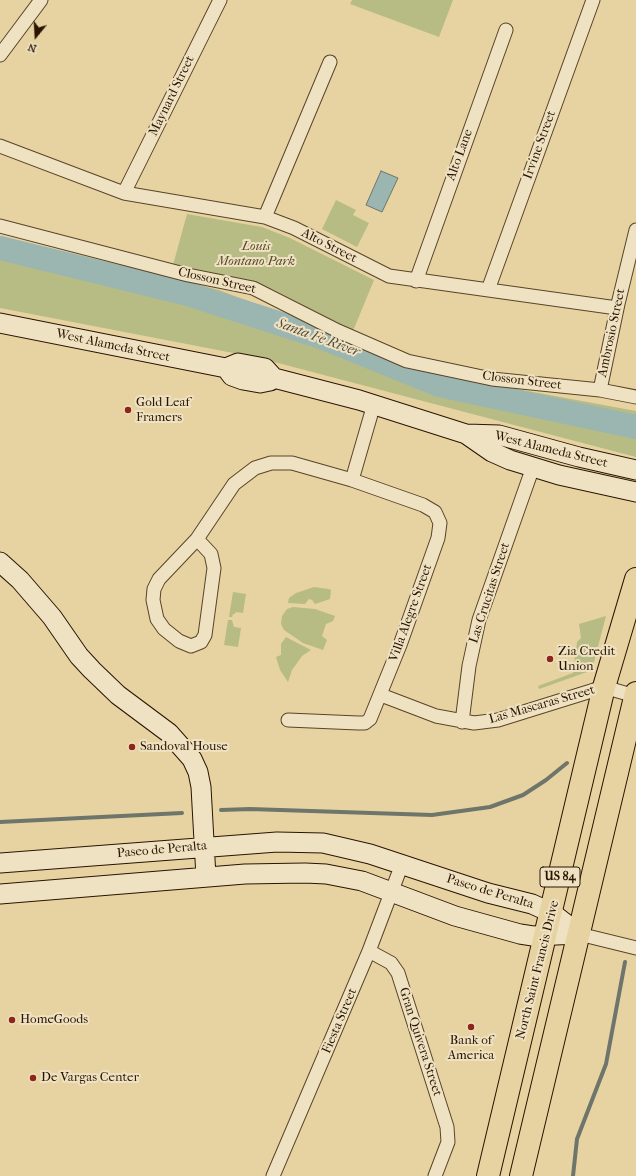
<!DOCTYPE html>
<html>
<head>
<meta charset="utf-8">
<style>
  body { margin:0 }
  #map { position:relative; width:636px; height:1176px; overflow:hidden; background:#e7d3a1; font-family:"IM FELL French Canon",serif }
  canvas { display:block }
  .north { position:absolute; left:16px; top:16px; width:40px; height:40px; -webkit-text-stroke:3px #efe2c2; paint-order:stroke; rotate:198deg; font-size:11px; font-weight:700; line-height:16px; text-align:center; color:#2a1400 }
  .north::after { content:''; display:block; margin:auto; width:14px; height:18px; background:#2a1400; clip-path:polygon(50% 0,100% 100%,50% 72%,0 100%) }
</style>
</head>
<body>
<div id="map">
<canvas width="636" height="1176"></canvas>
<div class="north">N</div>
</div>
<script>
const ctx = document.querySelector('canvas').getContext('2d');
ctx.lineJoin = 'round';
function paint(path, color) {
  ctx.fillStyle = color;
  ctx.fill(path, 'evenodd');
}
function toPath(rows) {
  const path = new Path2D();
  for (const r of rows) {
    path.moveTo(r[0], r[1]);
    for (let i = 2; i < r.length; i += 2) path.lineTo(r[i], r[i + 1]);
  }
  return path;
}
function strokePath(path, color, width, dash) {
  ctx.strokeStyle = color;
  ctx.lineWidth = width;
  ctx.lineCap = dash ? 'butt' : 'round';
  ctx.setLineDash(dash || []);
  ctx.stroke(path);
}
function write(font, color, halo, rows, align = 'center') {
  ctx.font = font + ' "IM FELL French Canon",serif';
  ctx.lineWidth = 4;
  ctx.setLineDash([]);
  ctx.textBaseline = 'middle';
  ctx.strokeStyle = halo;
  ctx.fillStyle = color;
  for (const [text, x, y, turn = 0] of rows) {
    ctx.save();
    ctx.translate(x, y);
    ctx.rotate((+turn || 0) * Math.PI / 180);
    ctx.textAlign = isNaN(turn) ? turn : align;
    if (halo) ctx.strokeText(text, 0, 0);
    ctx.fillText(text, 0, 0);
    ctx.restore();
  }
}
const green = toPath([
  [352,0,453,0,439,37,350,4],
  [336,200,356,210,353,215,369,223,357,247,322,229],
  [187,214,262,227,290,238,374,280,353,331,274,290,240,279,173,265],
  [0,239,129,267,219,290,276,312,409,369,636,411,636,457,259,358,0,308],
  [314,587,329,589,331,590,330,599,315,604,312,600,309,599,305,604,288,603,289,598,296,593],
  [233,592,246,594,243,613,236,612,235,614,233,614,232,617,229,617],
  [293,607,315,609,335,616,333,621,326,624,322,636,327,640,323,650,303,643,284,630,281,624,282,616,287,609],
  [606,616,593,666,590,671,539,689,538,686,573,673,577,642,581,638,579,624],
  [228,620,232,620,234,627,241,628,238,647,224,645],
  [286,637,311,650,302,656,292,670,288,682,280,670,276,657,281,655,281,644]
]);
const water = toPath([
  [381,171,398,178,382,212,366,205,381,171]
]);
const stream = toPath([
  [221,810,250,809,432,815,490,807,523,795,546,780,567,763],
  [0,822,182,813],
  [573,1176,577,1139,606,1064,625,962]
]);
const river = toPath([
  [0,248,188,294,318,336,439,385,636,427]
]);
const street = toPath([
  [0,55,41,0],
  [0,146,124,193,265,217,294,228,389,276,617,308],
  [124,193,220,0],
  [265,217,330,62],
  [0,226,188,275,253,288,338,331,407,361,492,379,600,390,636,397],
  [416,281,506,30],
  [488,290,593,0],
  [600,390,618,304,636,230],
  [197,539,211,554,214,568,205,635,201,642,191,646,179,641,164,629,157,619,153,600,154,589,159,579,197,539,234,484,255,468,271,463,292,463,352,480,374,404],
  [381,695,436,716,474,723,498,720,604,687,635,696],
  [288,720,358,723,365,723,370,719,400,645,438,538,440,523,435,512,423,505,352,480],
  [462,722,469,666,479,620,533,467],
  [579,934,636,948],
  [369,951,391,963,398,973,447,1127,448,1142,435,1176],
  [273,1176,369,951,402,864]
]);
const secondary = toPath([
  [0,323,226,368,238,363,265,368,274,378,359,400,466,434,499,435,579,457,636,470],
  [226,368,232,376,243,380,260,383,270,381,274,378],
  [466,434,492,452,510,460,559,475,636,492],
  [0,562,20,580,52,617,79,656,92,670,118,695,169,733,192,759,198,772,201,787,206,877],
  [0,863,277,842,323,843,370,854,488,893,532,904,552,913,579,934],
  [0,894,245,874,305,873,326,874,362,881,455,916,520,934,533,936,579,934]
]);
const highway = toPath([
  [488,1176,604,687,636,579],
  [521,1176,636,693]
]);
const markers = [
  [128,410,4,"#8f2418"],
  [550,659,4,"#8f2418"],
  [132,747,4,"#8f2418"],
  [12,1020,4,"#8f2418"],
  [471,1027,4,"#8f2418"],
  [33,1078,4,"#8f2418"]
];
const shields = [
  [560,877,40]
];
const shieldNames = [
  ["US 84",560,877]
];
const streetNames = [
  ["Maynard Street",172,96,-64],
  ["Irvine Street",540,145,-70],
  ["Alto Lane",460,155,-70],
  ["Alto Street",329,246,27],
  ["Closson Street",217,281,13],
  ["Ambrosio Street",612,333,-78],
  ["West Alameda Street",113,346,12],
  ["Closson Street",522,381,7],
  ["West Alameda Street",551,450,14],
  ["Las Crucitas Street",490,593,-72],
  ["Villa Alegre Street",411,613,-70],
  ["Las Mascaras Street",542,705,-16],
  ["Paseo de Peralta",162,850,-5],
  ["Paseo de Peralta",490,892,17],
  ["North Saint Francis Drive",538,970,-76],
  ["Fiesta Street",340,1021,-67],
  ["Gran Quivera Street",420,1042,72]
];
const parkNames = [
  ["Louis",256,247],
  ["Montano Park",256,262]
];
const poiNames = [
  ["Gold Leaf",136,403],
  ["Framers",136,418],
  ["Zia Credit",558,652],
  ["Union",558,667],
  ["Sandoval House",140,747],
  ["HomeGoods",20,1020],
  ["Bank of",471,1041,"center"],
  ["America",471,1056,"center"],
  ["De Vargas Center",41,1078]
];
const waterNames = [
  ["Santa Fe River",318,338,20]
];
paint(green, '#b6bc84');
paint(water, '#9bb5b1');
strokePath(water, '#6e756a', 1);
strokePath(stream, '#6e756a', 4);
strokePath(river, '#9bb5b1', 24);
strokePath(street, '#594428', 15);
strokePath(secondary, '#2a1400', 21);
strokePath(highway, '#2a1400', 24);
strokePath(street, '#efe2c2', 13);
strokePath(secondary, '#efe2c2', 19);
strokePath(highway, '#e7d3a1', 22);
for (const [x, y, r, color] of markers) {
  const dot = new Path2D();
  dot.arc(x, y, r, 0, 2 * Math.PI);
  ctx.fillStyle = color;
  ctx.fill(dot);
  strokePath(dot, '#efe2c2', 1.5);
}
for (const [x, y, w] of shields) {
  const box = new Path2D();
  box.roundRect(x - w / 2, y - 10, w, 20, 3);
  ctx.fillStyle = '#efe2c2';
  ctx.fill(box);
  strokePath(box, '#2a1400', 1);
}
write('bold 12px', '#2a1400', null, shieldNames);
write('13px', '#2a1400', '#efe2c2', streetNames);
write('italic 13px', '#544628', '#efe2c2', parkNames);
write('13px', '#2a1400', '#efe2c2', poiNames, 'left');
write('italic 14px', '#524c3e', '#efe2c2', waterNames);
</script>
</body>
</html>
